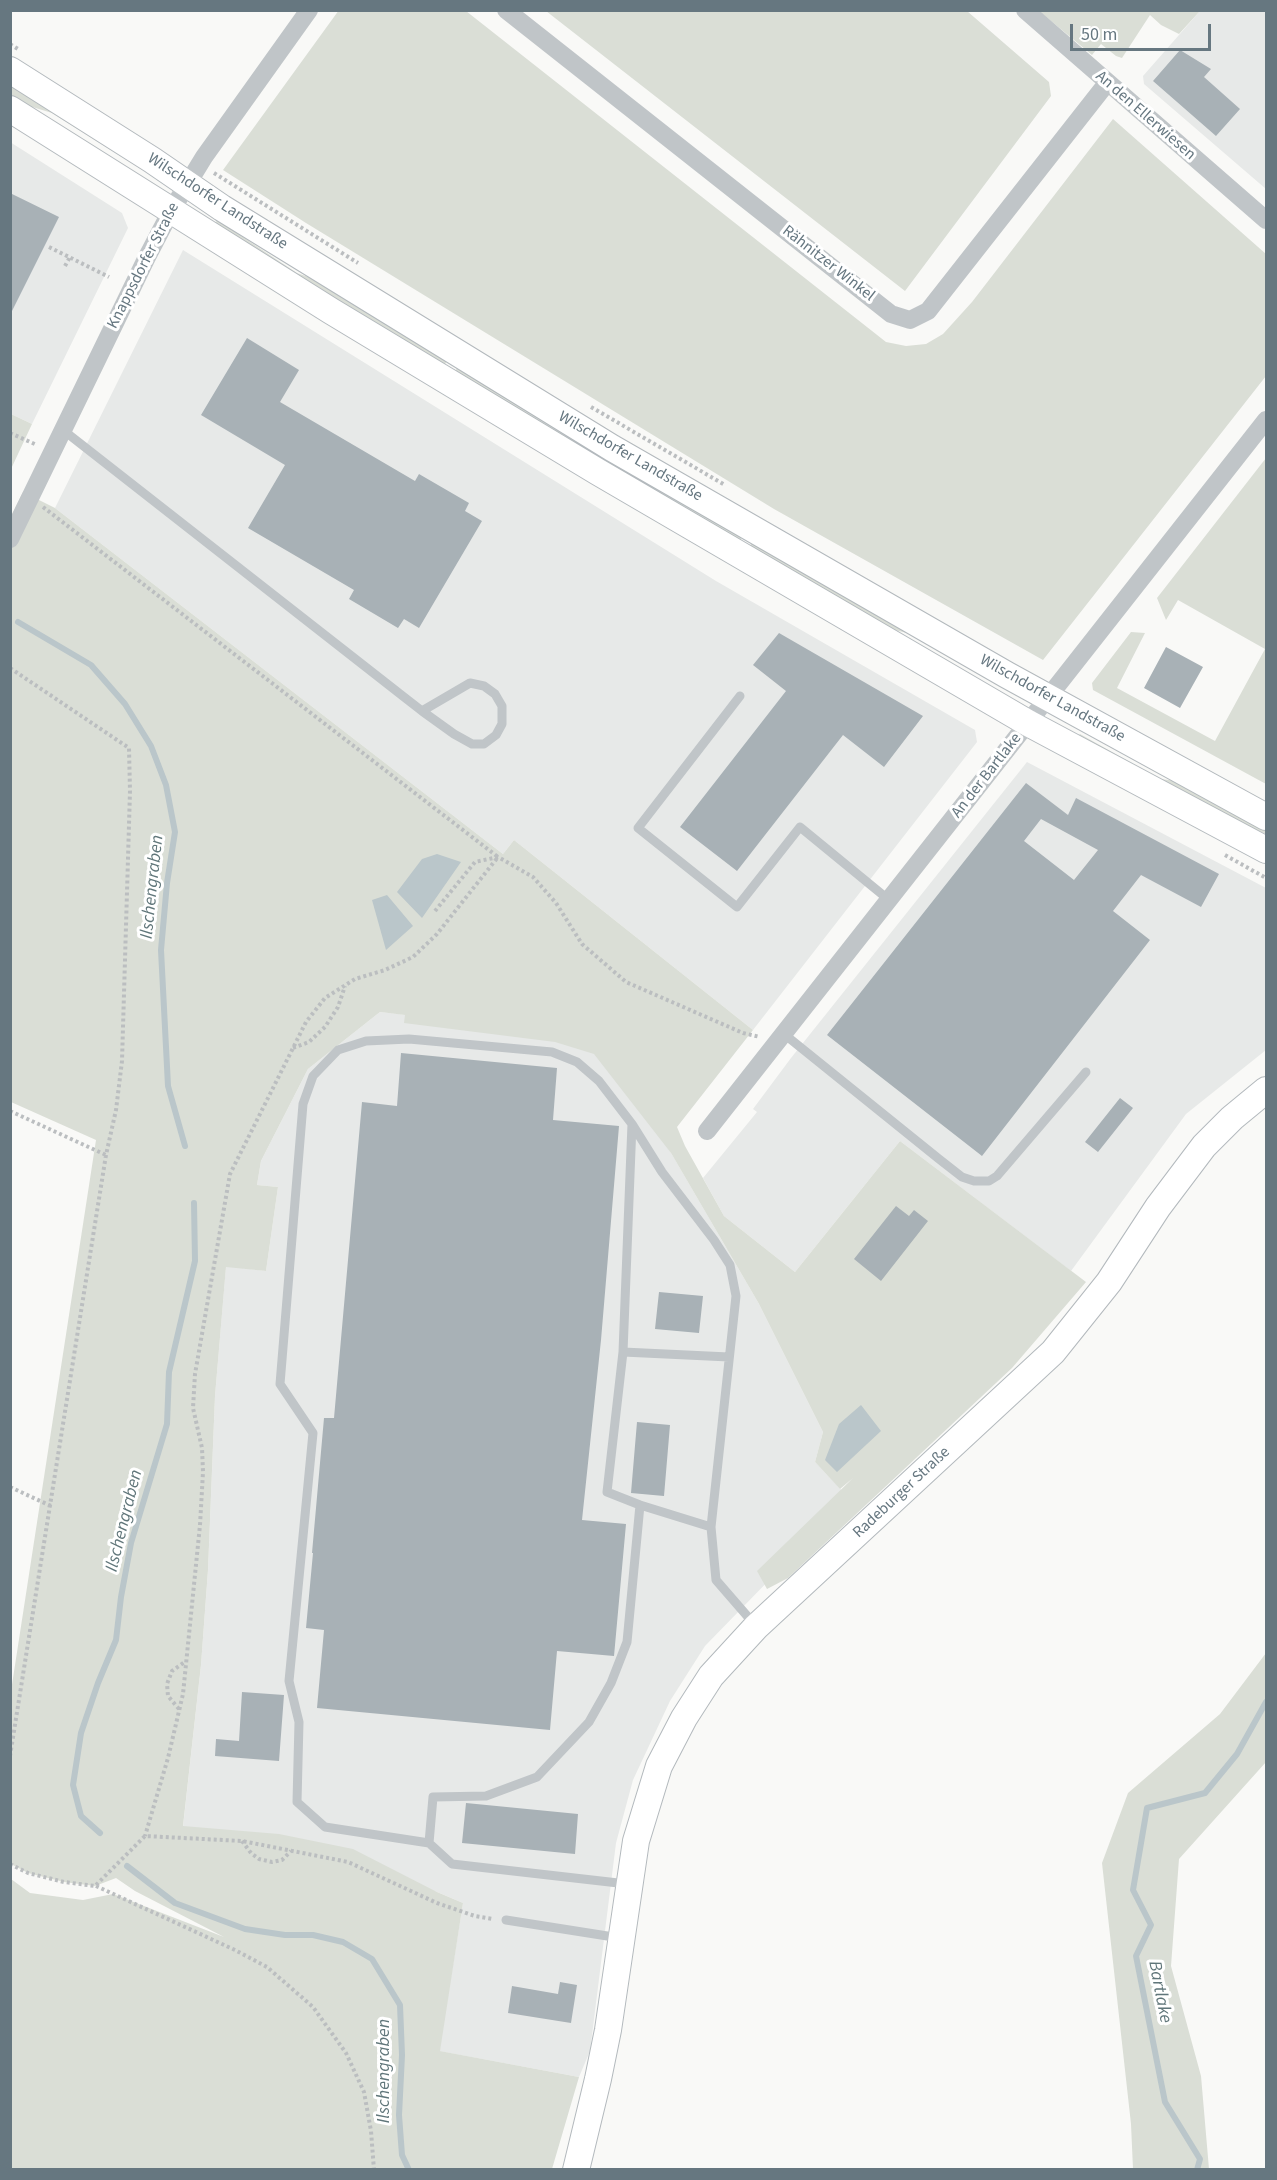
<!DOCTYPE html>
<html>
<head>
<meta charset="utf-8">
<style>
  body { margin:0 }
  #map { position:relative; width:1277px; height:2180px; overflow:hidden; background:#f9f9f7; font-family:"Source Sans 3",sans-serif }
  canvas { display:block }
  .frame { position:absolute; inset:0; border:12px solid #667780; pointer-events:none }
  .scale { position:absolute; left:1070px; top:24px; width:141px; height:27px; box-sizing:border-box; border:3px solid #667780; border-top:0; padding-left:8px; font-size:18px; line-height:21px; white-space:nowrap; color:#667780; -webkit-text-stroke:4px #fff; paint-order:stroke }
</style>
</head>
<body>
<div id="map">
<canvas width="1277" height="2180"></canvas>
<div class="frame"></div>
<div class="scale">50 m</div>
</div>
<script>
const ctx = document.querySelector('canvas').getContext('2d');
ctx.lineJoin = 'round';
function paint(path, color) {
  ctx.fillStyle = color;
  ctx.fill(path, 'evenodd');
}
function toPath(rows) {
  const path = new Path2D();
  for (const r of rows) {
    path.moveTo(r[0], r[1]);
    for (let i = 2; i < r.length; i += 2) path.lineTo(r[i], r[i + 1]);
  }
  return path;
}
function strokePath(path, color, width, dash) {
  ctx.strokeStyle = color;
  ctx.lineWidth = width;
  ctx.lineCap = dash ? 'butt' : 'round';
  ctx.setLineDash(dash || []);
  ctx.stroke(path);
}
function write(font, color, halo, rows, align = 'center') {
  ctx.font = font + ' "Source Sans 3",sans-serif';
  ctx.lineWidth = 6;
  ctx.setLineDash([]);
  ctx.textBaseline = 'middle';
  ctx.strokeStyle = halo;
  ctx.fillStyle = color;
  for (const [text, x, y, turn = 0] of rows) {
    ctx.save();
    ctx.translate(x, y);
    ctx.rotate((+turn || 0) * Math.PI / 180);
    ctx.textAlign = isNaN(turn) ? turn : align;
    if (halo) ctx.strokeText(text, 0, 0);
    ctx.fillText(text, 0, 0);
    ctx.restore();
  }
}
const built = toPath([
  [1200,11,1266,11,1266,189,1144,84,1143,76],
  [10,142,122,213,128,228,32,424,11,414],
  [183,250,716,581,975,730,977,742,753,1030,514,840,503,854,55,508],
  [1027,762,1266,888,1266,1050,1186,1114,1071,1271,900,1141,795,1272,724,1216,703,1178,757,1112,753,1109,791,1058],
  [380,1012,603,1036,759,1304,823,1432,815,1462,849,1498,705,1646,670,1701,633,1780,616,1843,590,2051,579,2077,439,2051,463,1903,437,1892,183,1827,201,1665,208,1570,215,1396,226,1266,266,1271,278,1187,257,1185,261,1161,308,1069]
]);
const green = toPath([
  [339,10,466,11,886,342,906,346,926,344,943,334,972,302,1113,119,1266,254,1266,376,1043,660,774,509,306,223,223,170],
  [546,11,967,11,1049,82,1051,96,905,291],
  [1039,11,1200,11,1179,34,1161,25,1150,15,1122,58,1116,56,1101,44,1092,55],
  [10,80,144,164,141,169,52,113,26,105,11,96],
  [217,220,297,273,328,284,448,359,444,366,317,292,215,224],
  [459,365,743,535,738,544,454,373],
  [11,414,32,424,11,469],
  [1266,458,1266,784,1093,690,1092,683,1131,632,1145,633,1117,688,1215,741,1265,649,1178,600,1166,620,1157,598],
  [23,492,55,508,503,854,514,840,753,1030,677,1127,685,1146,724,1216,795,1272,900,1141,1086,1282,1012,1368,788,1578,767,1589,757,1571,853,1478,840,1489,815,1462,823,1432,759,1304,671,1153,594,1054,555,1042,404,1023,405,1015,380,1012,308,1069,261,1161,257,1185,278,1187,266,1271,226,1267,215,1396,208,1570,201,1665,183,1826,279,1834,353,1849,437,1892,463,1903,440,2051,579,2077,552,2169,11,2169,11,1879,30,1893,83,1900,113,1894,224,1937,135,1891,116,1878,95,1886,64,1882,28,1873,11,1864,11,1691,96,1140,11,1102,10,518],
  [753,541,998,678,995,683,907,633,882,627,748,549],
  [1080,734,1160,779,1177,781,1266,828,1266,834,1246,825,1077,737],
  [1266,1653,1266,1762,1179,1859,1171,1966,1201,2076,1209,2169,1133,2169,1131,2124,1102,1863,1128,1793,1220,1714]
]);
const water = toPath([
  [437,854,461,862,422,918,397,892,422,859],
  [387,895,413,926,386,950,372,900],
  [861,1405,881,1431,837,1472,825,1460,839,1424]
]);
const stream = toPath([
  [18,622,91,665,125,704,151,746,166,785,175,832,167,883,161,950,168,1086,185,1146],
  [100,1833,81,1816,73,1785,81,1733,98,1683,116,1640,121,1597,131,1543,167,1424,169,1372,195,1261,194,1203],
  [127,1866,175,1903,245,1929,285,1935,313,1935,343,1942,372,1959,400,2005,402,2055,399,2115,402,2155,409,2170],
  [1197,2170,1200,2159,1165,2102,1136,1956,1151,1925,1133,1890,1147,1808,1205,1793,1237,1754,1266,1702]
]);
const building = toPath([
  [1180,50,1211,69,1204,77,1240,109,1216,136,1153,81],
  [10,193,59,217,10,315],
  [247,338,299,370,280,402,415,481,419,474,469,503,465,511,482,521,419,628,404,619,398,628,349,599,354,590,248,528,285,465,201,415],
  [779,633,923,716,884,767,843,735,737,871,680,827,786,691,753,665],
  [1166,647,1203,667,1180,708,1144,688],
  [1026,783,1068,815,1076,798,1219,874,1201,907,1141,875,1113,911,1150,940,982,1156,827,1035],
  [1041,819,1098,850,1074,880,1024,841],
  [401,1053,557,1068,553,1120,619,1126,601,1340,582,1520,626,1524,614,1656,557,1651,550,1730,317,1708,324,1630,306,1628,313,1553,312,1553,324,1418,334,1418,362,1102,397,1106],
  [1120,1098,1133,1108,1098,1152,1085,1142],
  [896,1206,909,1216,914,1210,928,1221,881,1281,854,1259],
  [659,1292,703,1296,699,1333,655,1329],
  [637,1422,670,1425,664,1496,631,1493],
  [242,1692,284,1695,279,1761,215,1756,216,1739,239,1741],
  [466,1803,578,1814,575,1854,462,1843],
  [560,1982,577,1985,571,2023,508,2013,512,1986,558,1994]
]);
const path = toPath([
  [10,44,18,49],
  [214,173,358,263],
  [49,247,109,277],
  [65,266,70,257],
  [591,407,725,485],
  [10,433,37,445],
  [43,507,498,857,437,934,413,957,385,970,355,979,325,998,306,1022,230,1174,195,1374,193,1408,202,1448,203,1472,200,1525,183,1694,168,1758,145,1836],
  [10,668,129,748,130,791,122,1061,116,1110,106,1155,10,1756],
  [1225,855,1266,878],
  [435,911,475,862,498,857,533,877,556,903,582,944,626,982,743,1033,760,1037],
  [293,1048,309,1042,325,1027,338,1007,345,986],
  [10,1111,106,1155],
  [10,1487,51,1506],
  [179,1709,168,1696,167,1684,172,1671,186,1661],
  [242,1841,251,1853,259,1859,272,1862,282,1860,291,1851],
  [10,1864,28,1873,64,1882,95,1886,145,1836,242,1841,348,1862,437,1903,475,1916,493,1919],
  [96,1886,235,1950,267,1967,313,2007,346,2053,364,2092,371,2131,374,2170]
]);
const lane = toPath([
  [63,430,404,697,422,711,454,734,472,744,484,744,496,735,502,724,502,706,495,694,484,686,470,683,422,711],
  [740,696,638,828,737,907,800,827,889,900],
  [784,1034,939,1159,962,1177,974,1181,989,1181,997,1176,1086,1072],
  [632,1124,623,1352,607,1492,640,1505,711,1527],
  [623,1352,729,1357],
  [429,1843,433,1797,486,1796,537,1777,589,1722,611,1683,627,1642,640,1505],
  [627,1884,452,1864,429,1843,325,1827,297,1802,299,1722,289,1681,313,1433,280,1384,303,1104,313,1076,338,1050,366,1041,409,1039,552,1052,577,1062,599,1081,632,1124,662,1172,714,1240,730,1265,736,1296,711,1527,716,1580,755,1625],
  [506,1920,620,1938]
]);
const street = toPath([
  [506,10,891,314,910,320,928,311,1107,83],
  [1025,10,1266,220],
  [10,539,147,257,171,211,204,157,309,10],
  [707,1131,1266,420]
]);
const secondary = toPath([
  [10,70,152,160,222,208,612,448,1007,675,1266,817],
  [10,109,331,311,598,472,1028,723,1266,850],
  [576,2170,598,2079,608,2030,636,1841,659,1766,684,1718,711,1676,756,1627,1053,1352,1109,1282,1158,1207,1204,1146,1232,1118,1266,1090]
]);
const streetNames = [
  ["An den Ellerwiesen",1145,116,41],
  ["Wilschdorfer Landstraße",217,202,33],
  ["Rähnitzer Winkel",828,264,38],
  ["Knappsdorfer Straße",144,266,-63],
  ["Wilschdorfer Landstraße",630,457,30],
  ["Wilschdorfer Landstraße",1052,699,29],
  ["An der Bartlake",987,776,-52],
  ["Radeburger Straße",902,1493,-43]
];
const waterNames = [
  ["Ilschengraben",153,887,-84],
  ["Ilschengraben",125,1521,-76],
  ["Bartlake",1159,1992,79],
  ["Ilschengraben",385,2071,-90]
];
paint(built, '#e7e9e8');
paint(green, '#daded6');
paint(water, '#bac6ca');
strokePath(stream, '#bac6ca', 6);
paint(building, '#a8b1b6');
strokePath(secondary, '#b3b9bd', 28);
strokePath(path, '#bbbec0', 4, [3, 3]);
strokePath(lane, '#c0c5c8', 9);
strokePath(street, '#c0c5c8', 18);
strokePath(secondary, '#fff', 26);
write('16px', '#667780', '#fff', streetNames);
write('italic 18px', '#60767a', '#fff', waterNames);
</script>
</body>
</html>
